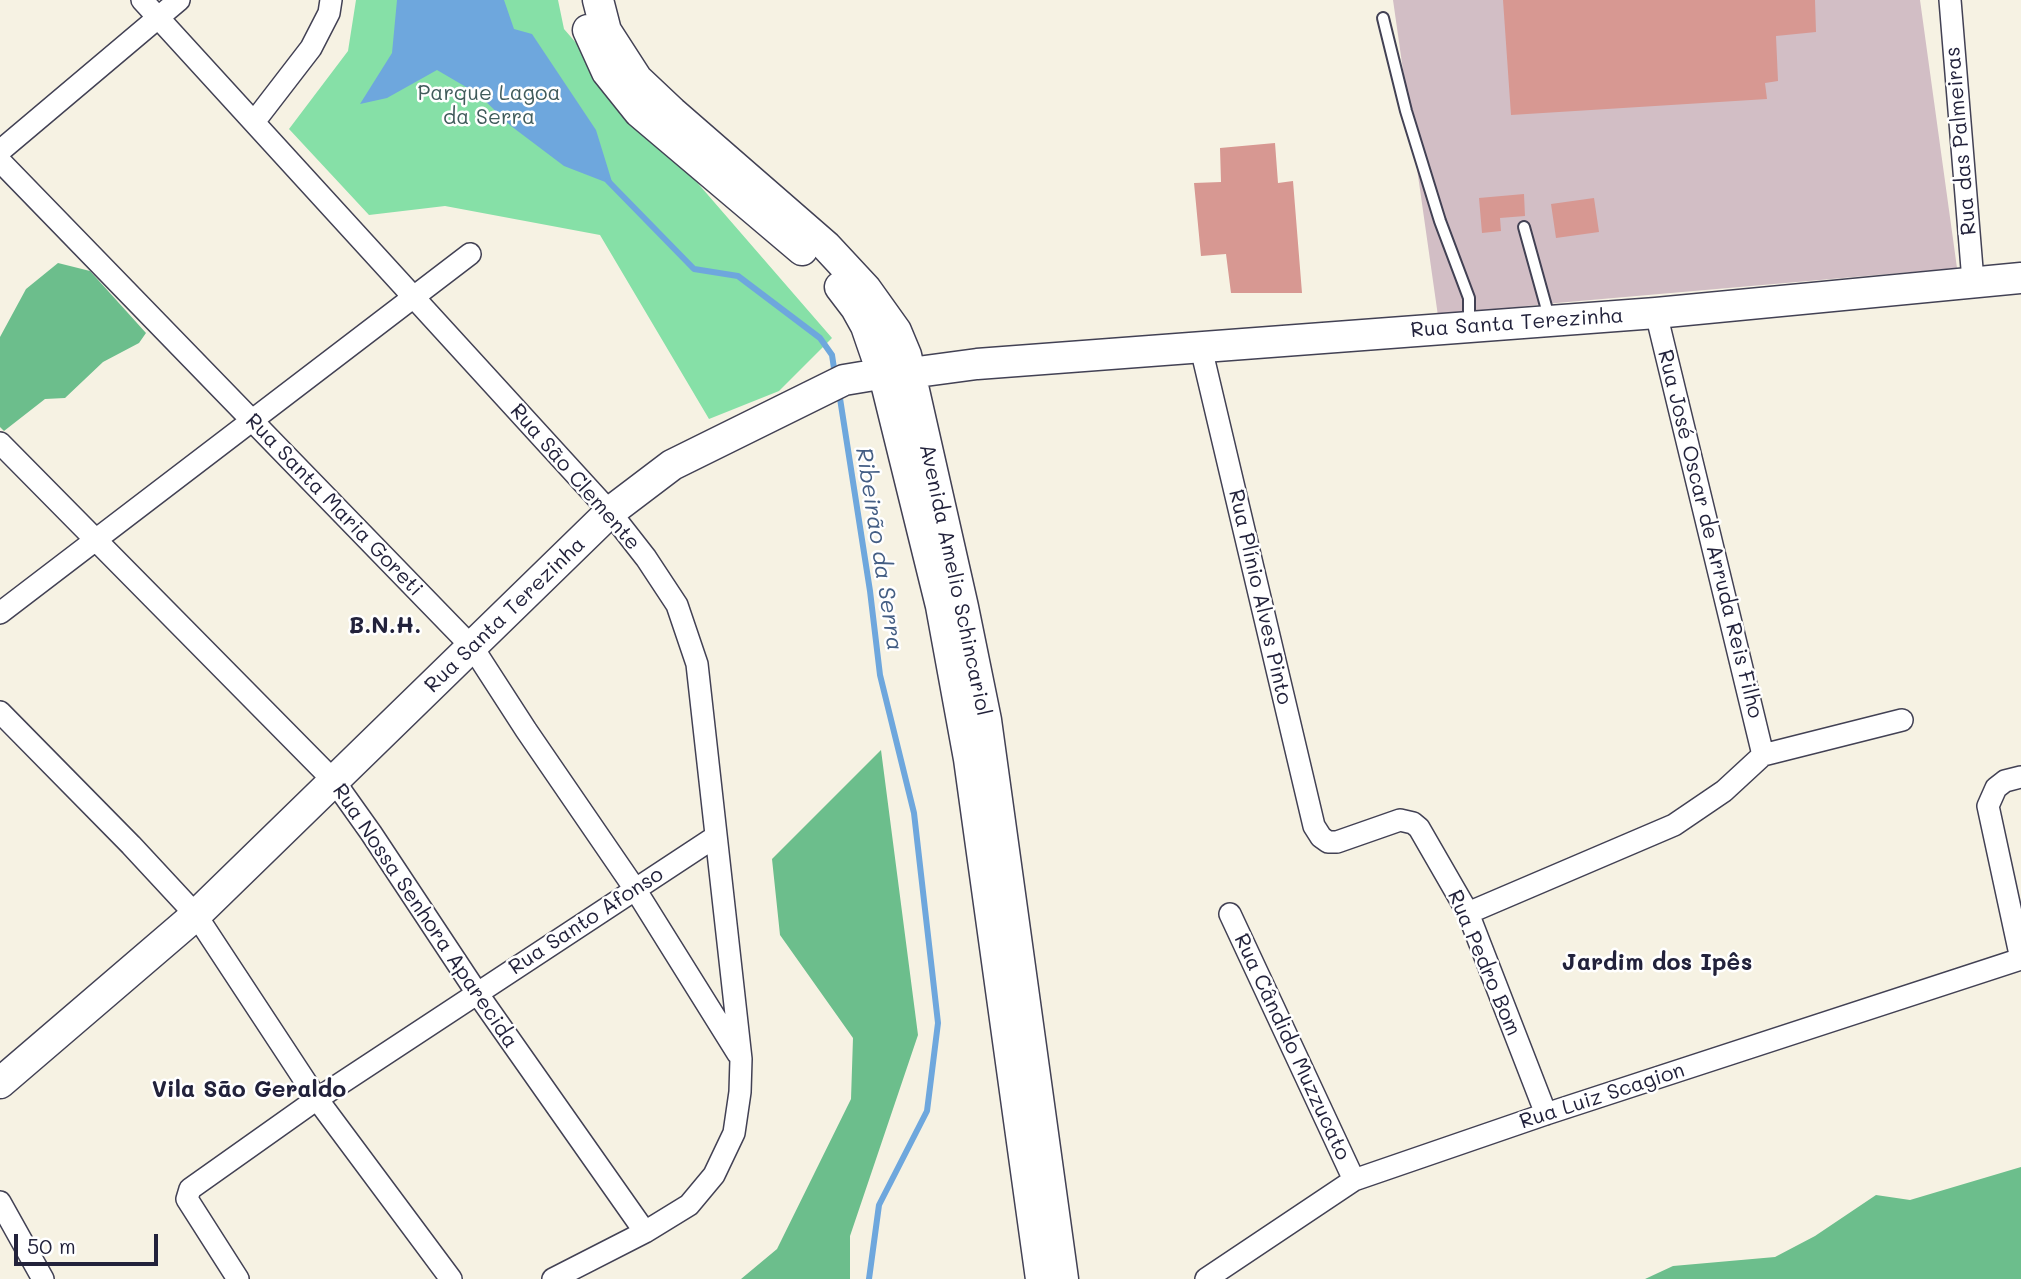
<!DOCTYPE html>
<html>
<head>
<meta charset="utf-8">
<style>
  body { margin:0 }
  #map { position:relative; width:2021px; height:1279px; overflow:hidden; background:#f6f2e3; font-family:Mali,sans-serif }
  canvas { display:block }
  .scale { position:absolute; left:14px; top:1234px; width:144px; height:32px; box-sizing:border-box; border:4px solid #22223b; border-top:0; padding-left:9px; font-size:21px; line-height:24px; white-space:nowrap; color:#22223b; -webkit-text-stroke:5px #fff; paint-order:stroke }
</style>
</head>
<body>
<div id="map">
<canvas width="2021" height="1279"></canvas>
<div class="scale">50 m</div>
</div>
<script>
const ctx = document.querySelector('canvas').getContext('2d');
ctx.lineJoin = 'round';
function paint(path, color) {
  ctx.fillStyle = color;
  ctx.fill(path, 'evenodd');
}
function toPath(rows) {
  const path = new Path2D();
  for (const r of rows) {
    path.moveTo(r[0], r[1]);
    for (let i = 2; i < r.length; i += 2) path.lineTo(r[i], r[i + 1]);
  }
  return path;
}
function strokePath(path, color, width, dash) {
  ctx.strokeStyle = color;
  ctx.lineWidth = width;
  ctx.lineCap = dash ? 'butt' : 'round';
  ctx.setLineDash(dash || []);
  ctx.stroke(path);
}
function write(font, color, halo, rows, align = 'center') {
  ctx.font = font + ' Mali,sans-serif';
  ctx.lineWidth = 5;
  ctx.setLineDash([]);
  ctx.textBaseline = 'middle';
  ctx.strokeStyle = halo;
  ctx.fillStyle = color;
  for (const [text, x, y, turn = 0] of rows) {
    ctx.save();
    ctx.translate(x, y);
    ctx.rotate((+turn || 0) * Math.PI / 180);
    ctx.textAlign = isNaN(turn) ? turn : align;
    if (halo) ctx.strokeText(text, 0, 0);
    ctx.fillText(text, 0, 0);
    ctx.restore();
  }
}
const industrial = toPath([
  [1393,0,1920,0,1957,268,1545,304,1438,316]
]);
const green = toPath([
  [356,0,558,0,564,29,832,338,779,391,709,419,600,235,445,206,369,215,289,129,348,51]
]);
const forest = toPath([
  [58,263,90,271,146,333,139,343,103,362,65,398,45,399,4,431,0,427,0,337,26,289],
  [881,750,918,1035,850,1236,850,1279,741,1279,777,1249,851,1099,853,1038,780,935,772,859],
  [2021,1167,2021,1279,1645,1279,1673,1266,1775,1257,1815,1236,1876,1195,1910,1200]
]);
const water = toPath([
  [397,0,504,0,514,29,532,34,596,130,613,185,564,166,511,126,478,94,437,70,387,98,360,104,392,53]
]);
const stream = toPath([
  [608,181,694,269,738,276,820,338,832,355,835,375],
  [839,392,870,591,880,675,914,813,938,1023,927,1111,879,1205,869,1279]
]);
const building = toPath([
  [1503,0,1815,0,1816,32,1776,36,1778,81,1765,83,1767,99,1511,115],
  [1275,143,1278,183,1293,181,1302,293,1231,293,1226,254,1201,256,1194,183,1221,182,1220,148],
  [1524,194,1525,216,1500,218,1501,231,1482,233,1479,198],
  [1594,198,1599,232,1556,238,1551,204]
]);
const lane = toPath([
  [1383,18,1406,111,1440,221,1469,298,1469,324],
  [1524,227,1549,317]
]);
const street = toPath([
  [142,0,610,512,646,558,677,605,697,664,741,1059,740,1092,734,1133,714,1175,689,1205,645,1232,553,1279],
  [1950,0,1973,281],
  [254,122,311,48,329,13,331,0],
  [0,151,179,0],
  [0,161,473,648,526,730,635,889,738,1054],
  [1656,313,1763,755],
  [1201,348,1314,826,1321,837,1328,842,1337,842,1400,820,1413,823,1419,828,1468,913,1546,1114],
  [0,443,334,781,371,833,477,993,645,1232],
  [0,613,470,254],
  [0,712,131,845,196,915,317,1099,451,1279],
  [1468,913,1674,825,1724,791,1763,755,1902,720],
  [1230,914,1354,1180],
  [2021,959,1988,806,1996,788,2005,781,2021,777],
  [0,1202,43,1279],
  [238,1279,187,1199,190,1189,317,1099,715,837],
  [1206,1279,1354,1180,1546,1114,2021,959]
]);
const secondary = toPath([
  [598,0,606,31,637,79,672,112,826,246,866,289,896,331,906,355,963,607,986,720,1063,1279],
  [588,30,607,72,639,112,802,250],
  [840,287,856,308,866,326,887,387,941,606,969,759,1041,1279],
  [0,1083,196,915,610,512,672,465,844,380,874,375,910,373,977,364,1656,313,2021,278]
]);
const parkNames = [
  ["Parque Lagoa",489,94],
  ["da Serra",489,118]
];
const streetNames = [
  ["Rua das Palmeiras",1961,141,-95],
  ["Rua Santa Terezinha",1517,323,-4],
  ["Rua São Clemente",575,477,49],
  ["Rua Santa Maria Goreti",334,505,46],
  ["Rua José Oscar de Arruda Reis Filho",1710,534,76],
  ["Avenida Amelio Schincariol",955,580,78],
  ["Rua Plínio Alves Pinto",1260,597,77],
  ["Rua Santa Terezinha",505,615,-44],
  ["Rua Nossa Senhora Aparecida",425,916,56],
  ["Rua Santo Afonso",586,921,-33],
  ["Rua Pedro Bom",1484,963,67],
  ["Rua Cândido Muzzucato",1292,1047,65],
  ["Rua Luiz Scagion",1602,1096,-18]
];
const waterNames = [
  ["Ribeirão da Serra",879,549,81]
];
const neighbourhoodNames = [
  ["B.N.H.",385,626],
  ["Jardim dos Ipês",1657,963],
  ["Vila São Geraldo",249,1090]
];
paint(industrial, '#d2bec5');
paint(green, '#86e0a7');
paint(forest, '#6cbe8c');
paint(water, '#6ea7dd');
strokePath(stream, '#6ea7dd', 6);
paint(building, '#d79892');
strokePath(lane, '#424154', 14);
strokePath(street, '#424154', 24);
strokePath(secondary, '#424154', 33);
strokePath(lane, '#fff', 10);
strokePath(street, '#fff', 21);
strokePath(secondary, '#fff', 30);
write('21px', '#405b5b', '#fff', parkNames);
write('21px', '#22223b', '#fff', streetNames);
write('italic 23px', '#445e84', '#fff', waterNames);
write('bold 23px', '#22223b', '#fff', neighbourhoodNames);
</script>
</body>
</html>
